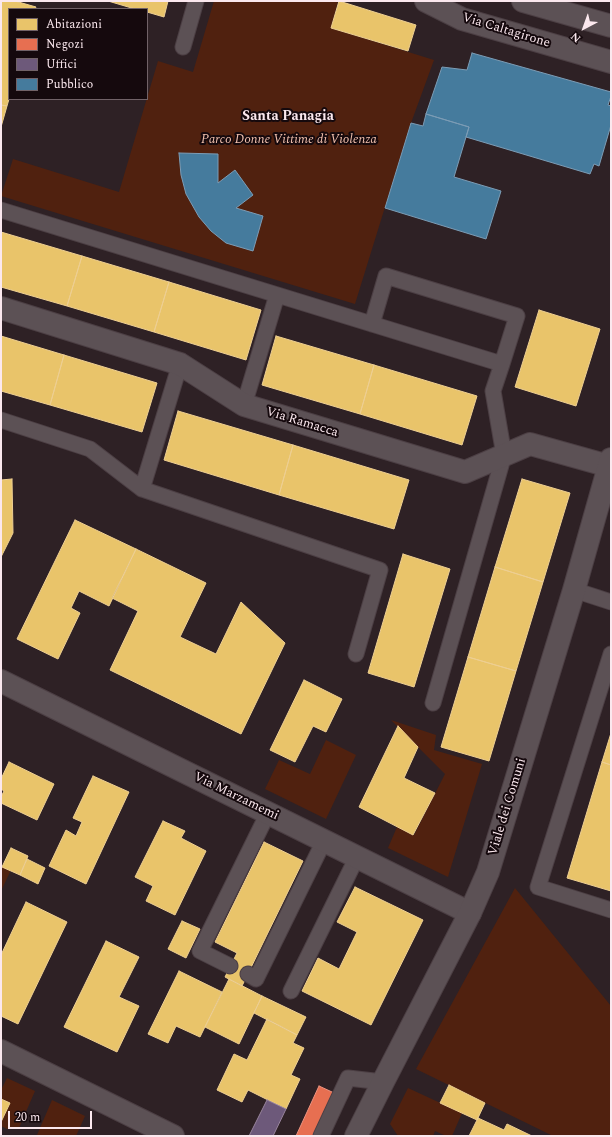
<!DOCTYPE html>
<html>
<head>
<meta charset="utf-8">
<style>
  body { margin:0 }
  #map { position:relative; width:612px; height:1137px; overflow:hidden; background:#2e2125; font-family:Spectral,serif }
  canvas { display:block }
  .frame { position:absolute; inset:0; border:2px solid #fbe8ee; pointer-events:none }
  .legend { position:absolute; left:8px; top:8px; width:140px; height:92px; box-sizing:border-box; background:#15090d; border:1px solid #716267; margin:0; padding:5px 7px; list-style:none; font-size:12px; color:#fbe8ee }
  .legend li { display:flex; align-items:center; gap:8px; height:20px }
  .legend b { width:20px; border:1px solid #716267 }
  .north { position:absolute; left:564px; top:8px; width:40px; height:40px; -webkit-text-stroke:3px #15090d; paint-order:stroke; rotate:221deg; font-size:11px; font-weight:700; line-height:16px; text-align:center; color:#fbe8ee }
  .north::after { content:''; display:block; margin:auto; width:14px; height:18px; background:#fbe8ee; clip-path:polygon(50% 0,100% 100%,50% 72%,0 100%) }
  .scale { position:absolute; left:8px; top:1111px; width:84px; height:18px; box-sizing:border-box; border:2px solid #fbe8ee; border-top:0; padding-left:5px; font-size:12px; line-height:14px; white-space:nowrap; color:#fbe8ee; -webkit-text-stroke:3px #15090d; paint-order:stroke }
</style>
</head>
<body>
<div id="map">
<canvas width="612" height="1137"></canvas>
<div class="frame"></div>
<ul class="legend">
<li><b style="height:11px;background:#e9c46a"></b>Abitazioni</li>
<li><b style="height:11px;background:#e76f51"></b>Negozi</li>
<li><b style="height:11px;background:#6d597a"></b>Uffici</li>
<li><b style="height:11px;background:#457b9d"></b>Pubblico</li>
</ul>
<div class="north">N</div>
<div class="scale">20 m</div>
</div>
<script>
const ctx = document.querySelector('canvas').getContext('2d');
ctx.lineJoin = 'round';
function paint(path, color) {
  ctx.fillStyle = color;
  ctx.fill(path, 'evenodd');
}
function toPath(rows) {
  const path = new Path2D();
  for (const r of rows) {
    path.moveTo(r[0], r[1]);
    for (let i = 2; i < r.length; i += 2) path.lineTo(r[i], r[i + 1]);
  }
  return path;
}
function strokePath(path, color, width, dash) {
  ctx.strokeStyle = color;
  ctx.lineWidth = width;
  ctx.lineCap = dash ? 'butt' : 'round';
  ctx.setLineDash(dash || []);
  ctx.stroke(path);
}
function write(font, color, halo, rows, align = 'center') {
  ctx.font = font + ' Spectral,serif';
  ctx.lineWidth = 4;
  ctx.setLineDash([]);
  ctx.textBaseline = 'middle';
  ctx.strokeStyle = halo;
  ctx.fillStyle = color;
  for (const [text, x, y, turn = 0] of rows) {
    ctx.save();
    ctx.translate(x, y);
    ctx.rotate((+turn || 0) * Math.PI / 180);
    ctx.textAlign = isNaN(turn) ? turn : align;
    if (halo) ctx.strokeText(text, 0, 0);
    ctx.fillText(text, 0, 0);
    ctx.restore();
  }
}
const green = toPath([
  [214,1,338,1,331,28,434,60,411,123,355,304,1,196,13,159,119,192,158,61,193,72],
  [391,720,436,735,434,750,482,764,448,877,388,848,397,827,414,835,445,774],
  [326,740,356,755,326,819,265,789,279,760,310,774],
  [1,866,11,870,1,891],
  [515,888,611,1006,611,1136,553,1136,416,1069],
  [7,1078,35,1091,19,1128,7,1129,1,1126,1,1122,10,1103,1,1099,1,1090],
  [408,1088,462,1113,452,1136,446,1136,435,1131,433,1136,398,1136,390,1124],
  [52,1100,85,1116,76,1136,39,1136,37,1135]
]);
const homes = toPath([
  [1,1,15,1,36,7,35,9,9,9,9,99,7,106,1,105,1,1],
  [108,1,168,1,164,17,147,12,147,9,135,9,108,1],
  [339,1,416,25,408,51,331,28,339,1],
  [1,105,7,106,1,127,1,105],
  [1,232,82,256,67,306,1,287,1,232],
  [82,256,169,282,154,332,67,306,82,256],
  [169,282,261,310,246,360,154,332,169,282],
  [539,310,600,329,576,406,515,387,539,310],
  [1,336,64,355,50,405,1,391,1,336],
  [276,336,374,365,360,414,262,385,276,336],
  [64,355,157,383,142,432,50,405,64,355],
  [374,365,477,396,462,445,360,414,374,365],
  [178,411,293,445,279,495,164,460,178,411],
  [293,445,409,480,394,529,279,495,293,445],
  [12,479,13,533,1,557,1,480,12,479],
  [522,479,570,493,543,582,495,567,522,479],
  [75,520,136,549,109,606,79,591,71,608,80,613,58,659,17,639,75,520],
  [136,549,206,583,180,637,216,654,241,602,285,643,241,734,110,670,138,611,112,598,136,549],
  [403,554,450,569,414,687,368,673,403,554],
  [495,567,543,582,516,671,468,657,495,567],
  [468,657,516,671,489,761,441,747,468,657],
  [304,680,342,699,326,732,313,726,295,762,270,750,304,680],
  [398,726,418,747,404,778,435,793,413,835,359,807,398,726],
  [611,733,611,765,602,762,611,733],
  [9,762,54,784,37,820,1,803,1,797,4,791,1,789,1,779,9,762],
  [602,762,611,765,611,891,567,878,602,762],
  [93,776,129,792,86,884,49,866,66,830,76,836,82,822,73,818,93,776],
  [163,821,185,831,181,838,206,851,175,915,146,901,153,886,135,877,163,821],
  [264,842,303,861,242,986,225,977,237,953,215,942,264,842],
  [11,848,28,856,20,875,2,867,11,848],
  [27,859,45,868,38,884,20,875,27,859],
  [355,887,423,920,371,1025,302,991,318,958,339,969,357,932,337,922,355,887],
  [26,902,67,922,18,1024,1,1016,1,955,26,902],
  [182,921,200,929,186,958,168,949,182,921],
  [106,941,139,957,119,997,139,1006,117,1052,64,1027,106,941],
  [179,971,222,992,200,1037,176,1026,168,1043,148,1034,179,971],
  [229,979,262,996,239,1044,205,1027,229,979],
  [262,996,306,1017,297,1035,254,1013,262,996],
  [267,1019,297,1035,293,1043,304,1048,291,1075,300,1079,286,1109,248,1090,242,1102,217,1090,234,1054,247,1060,267,1019],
  [449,1085,485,1103,477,1120,440,1103,449,1085],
  [1,1099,10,1103,1,1122,1,1099],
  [478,1118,504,1130,507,1124,532,1136,469,1136,478,1118]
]);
const shops = toPath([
  [319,1086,345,1098,327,1136,296,1136,319,1086]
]);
const offices = toPath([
  [267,1100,286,1109,273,1136,249,1136,267,1100]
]);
const public = toPath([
  [472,53,611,92,611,96,608,105,611,106,611,125,599,166,594,164,590,174,466,137,469,127,426,114,442,67,467,70,472,53],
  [426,114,469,127,454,177,501,191,486,239,385,208,411,123,423,126,426,114],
  [179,153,218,154,218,183,235,170,253,195,236,208,263,216,253,251,226,243,211,231,199,217,186,194,181,175,179,153]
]);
const service = toPath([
  [183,47,196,1],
  [1,210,502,364,493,391,504,455,433,703],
  [372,324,386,276,517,316,502,364],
  [244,405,277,295],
  [1,420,90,449,142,489,380,570,356,654],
  [142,489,180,364],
  [574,590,611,602],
  [611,654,538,887,611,910],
  [230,966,200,951,268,813],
  [248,974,256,979,324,841],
  [291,991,357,857],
  [321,1136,348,1078,383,1082]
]);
const minor = toPath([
  [426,1,462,19,611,62],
  [523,1,611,26],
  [1,308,180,364,244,405,465,472,530,444,609,466],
  [1,681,470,913],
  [1,1051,173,1136]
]);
const tertiary = toPath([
  [356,1136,383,1082,470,913,488,872,574,590,611,459]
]);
const streetNames = [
  ["Via Caltagirone",506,31,17],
  ["Via Ramacca",302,423,17],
  ["Via Marzamemi",236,797,26],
  ["Viale dei Comuni",508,807,-73]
];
const parkNames = [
  ["Parco Donne Vittime di Violenza",289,140]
];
const neighbourhoodNames = [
  ["Santa Panagia",288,117]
];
paint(green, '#50210f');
paint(homes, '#e9c46a');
strokePath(homes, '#eecf92', 1);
paint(shops, '#e76f51');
strokePath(shops, '#ed9380', 1);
paint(offices, '#6d597a');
strokePath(offices, '#98849d', 1);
paint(public, '#457b9d');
strokePath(public, '#7c9cb5', 1);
strokePath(service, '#4c3f44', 17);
strokePath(minor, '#4c3f44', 24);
strokePath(tertiary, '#4c3f44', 24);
strokePath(service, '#5c5155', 15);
strokePath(minor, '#5c5155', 22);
strokePath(tertiary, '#5c5155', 22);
write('13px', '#fbe8ee', '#15090d', streetNames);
write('italic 13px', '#f2c1ae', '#15090d', parkNames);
write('bold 14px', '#fbe8ee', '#15090d', neighbourhoodNames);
</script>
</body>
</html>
